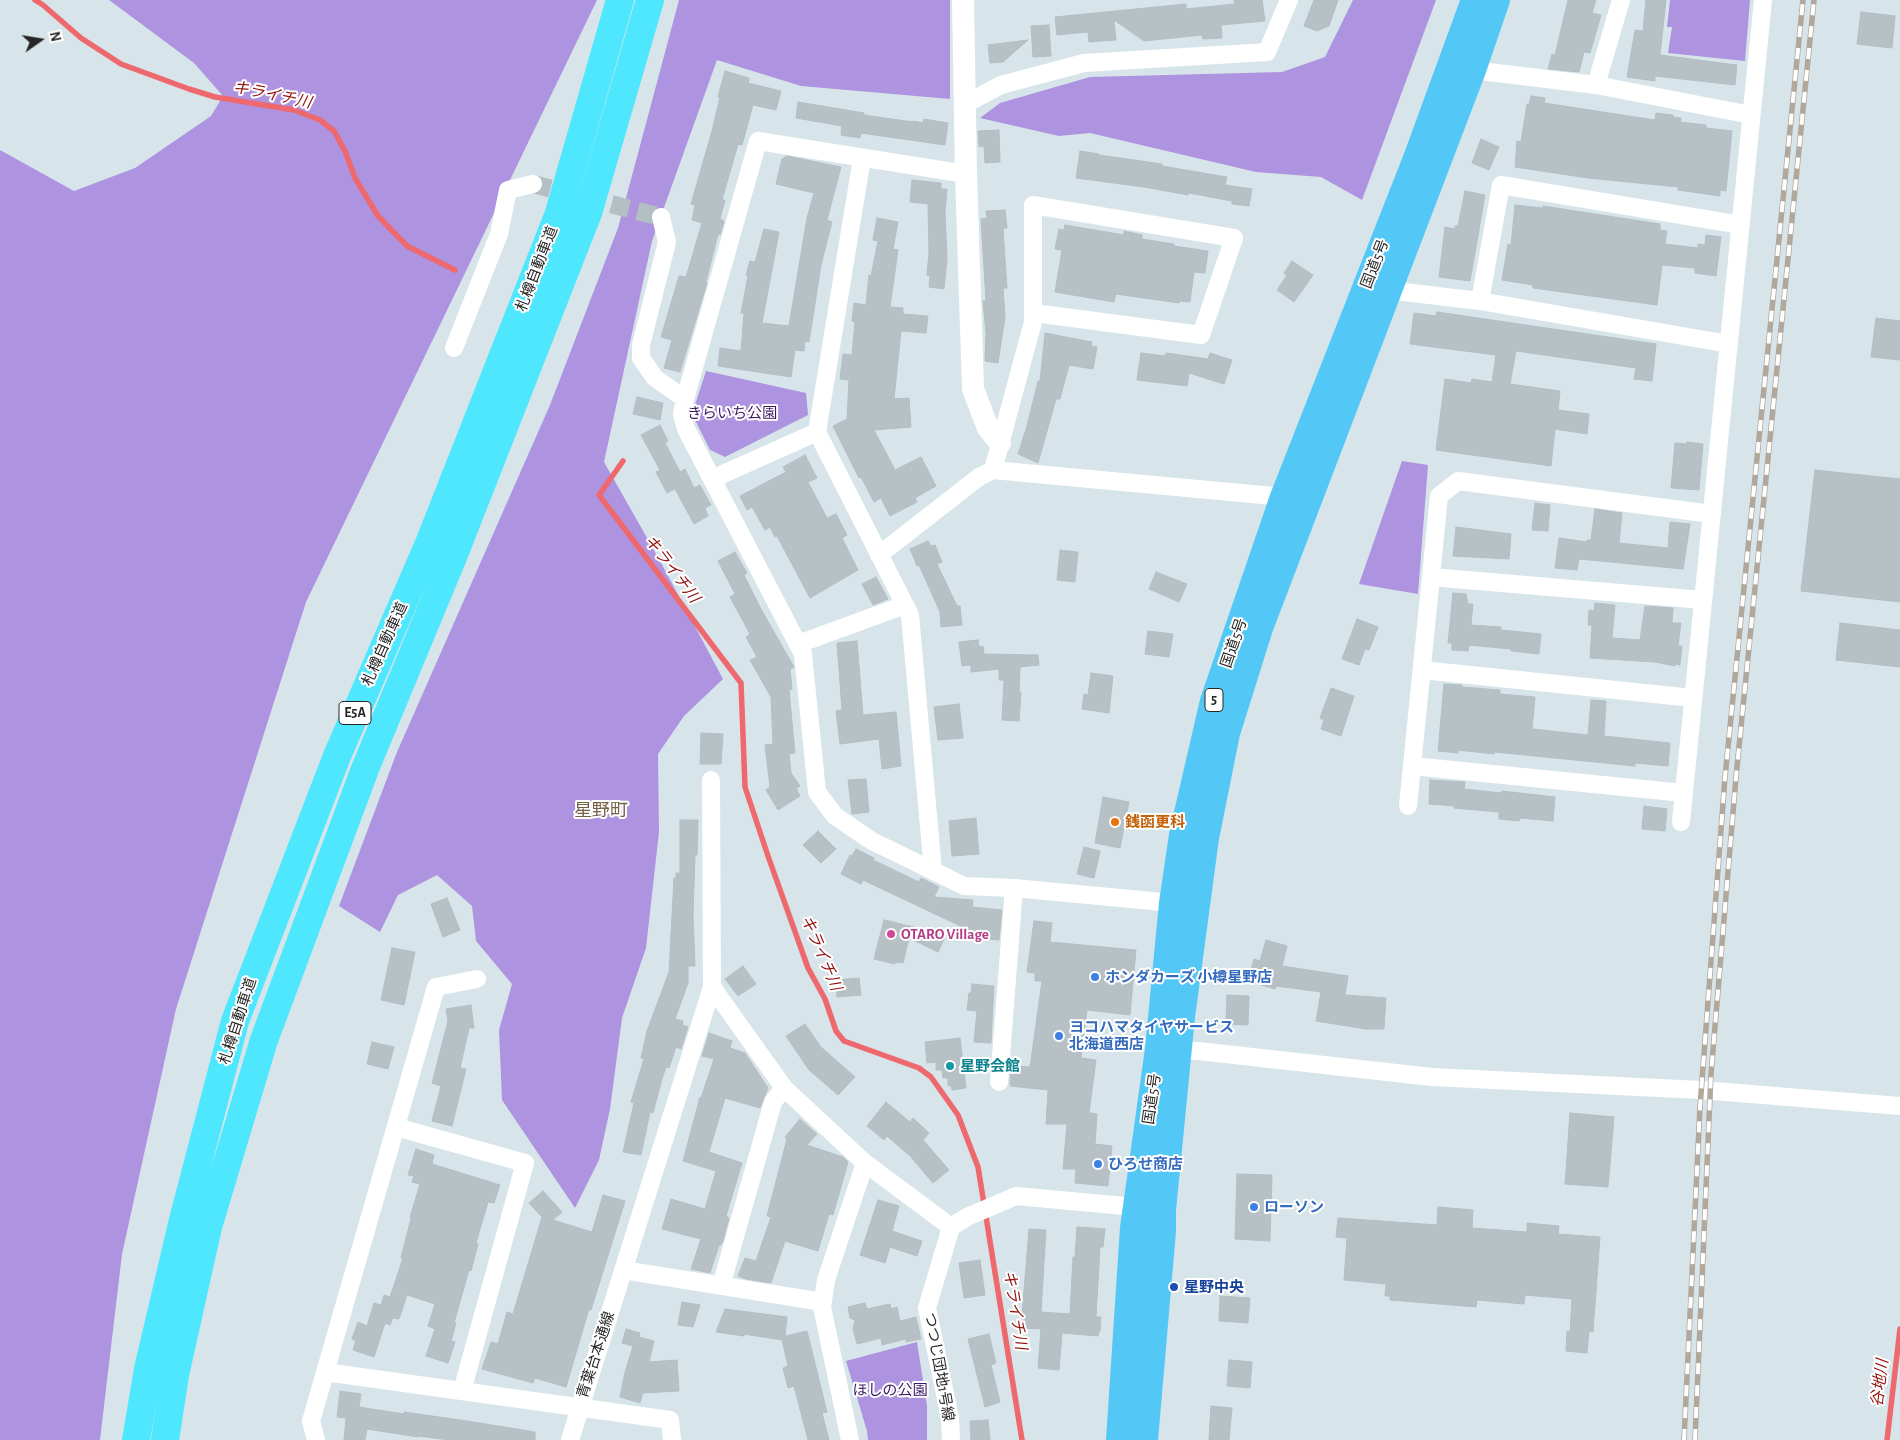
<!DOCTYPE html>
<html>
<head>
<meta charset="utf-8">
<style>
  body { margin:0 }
  #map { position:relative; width:1900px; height:1440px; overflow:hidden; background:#d7e5ea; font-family:"Alegreya Sans",sans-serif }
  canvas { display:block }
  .north { position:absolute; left:15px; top:15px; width:50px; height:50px; -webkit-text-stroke:4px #fff; paint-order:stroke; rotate:77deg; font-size:14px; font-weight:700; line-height:20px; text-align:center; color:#262626 }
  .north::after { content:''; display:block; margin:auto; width:18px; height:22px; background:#262626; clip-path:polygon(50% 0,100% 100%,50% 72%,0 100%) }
</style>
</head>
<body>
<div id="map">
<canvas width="1900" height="1440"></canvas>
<div class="north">N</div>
</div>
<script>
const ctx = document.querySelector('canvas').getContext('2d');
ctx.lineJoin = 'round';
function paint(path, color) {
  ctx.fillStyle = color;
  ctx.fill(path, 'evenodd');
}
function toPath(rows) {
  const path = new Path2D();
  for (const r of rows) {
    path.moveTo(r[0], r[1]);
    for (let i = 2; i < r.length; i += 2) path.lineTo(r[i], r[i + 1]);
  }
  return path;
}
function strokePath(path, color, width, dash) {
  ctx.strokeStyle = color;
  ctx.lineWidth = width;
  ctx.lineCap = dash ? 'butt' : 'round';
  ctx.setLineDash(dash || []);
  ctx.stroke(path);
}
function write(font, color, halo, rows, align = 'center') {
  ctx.font = font + ' "Alegreya Sans","Noto Sans JP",sans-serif';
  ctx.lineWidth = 4;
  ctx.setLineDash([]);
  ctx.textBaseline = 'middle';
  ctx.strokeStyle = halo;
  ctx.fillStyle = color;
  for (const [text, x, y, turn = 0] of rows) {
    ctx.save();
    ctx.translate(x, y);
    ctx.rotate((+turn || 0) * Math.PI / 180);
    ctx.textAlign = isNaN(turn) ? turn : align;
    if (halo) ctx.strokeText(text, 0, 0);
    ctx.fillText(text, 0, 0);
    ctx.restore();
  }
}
const green = toPath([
  [109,0,597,0,306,602,176,1009,122,1254,100,1440,0,1440,0,150,74,191,135,168,211,116,223,96,194,63],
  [679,0,950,0,950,99,801,86,717,60,652,241,604,462,659,559,723,679,684,716,658,754,659,832,646,948,622,1018,610,1109,599,1160,575,1208,502,1100,499,1030,512,984,476,941,472,906,437,875,398,895,380,932,339,906,397,752,550,405,618,228],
  [1353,0,1436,0,1362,200,1321,177,1256,172,1090,133,1059,136,980,118,1000,103,1090,77,1282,72,1325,57],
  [1670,0,1750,0,1745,61,1668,53,1672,27,1667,27],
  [706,371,806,393,808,415,725,457,710,450,692,414],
  [1402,461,1428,465,1418,594,1359,584],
  [917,1342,927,1406,927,1440,868,1440,867,1431,846,1361]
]);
const stream = toPath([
  [35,0,43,5,81,38,121,64,189,89,215,97,294,110,320,120,334,131,345,151,355,178,378,216,407,246,455,270],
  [623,461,599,495,741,683,745,787,768,856,808,968,825,999,836,1031,844,1041,919,1068,931,1077,958,1115,978,1167,1022,1440],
  [1887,1440,1900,1329]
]);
const building = toPath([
  [1234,0,1262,0,1265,21,1221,25,1222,38,1203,39,1202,35,1144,41,1114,20,1116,40,1089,42,1088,32,1057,35,1055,17,1186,4,1186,9,1235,4,1234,0],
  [1314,0,1338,0,1329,26,1317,31,1304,26,1314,0],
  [1568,0,1596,0,1592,13,1601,15,1590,53,1584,52,1579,72,1548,69,1552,54,1555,55,1568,0],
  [1646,0,1666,0,1660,55,1737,65,1735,85,1655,76,1655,81,1627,77,1635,30,1643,31,1646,0],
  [1861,12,1895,16,1892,48,1857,44,1861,12],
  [1049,25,1051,56,1033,57,1031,26,1049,25],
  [1028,40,1003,62,990,63,988,45,1028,40],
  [725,71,749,78,748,83,781,91,776,110,753,105,742,145,738,144,722,200,725,200,720,219,724,221,720,235,718,234,706,282,707,283,680,372,664,368,672,340,661,337,679,276,686,277,702,223,692,220,695,205,691,204,712,131,720,97,718,97,725,71],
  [1531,96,1545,98,1544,103,1655,120,1656,113,1673,115,1673,117,1681,118,1680,122,1706,125,1706,128,1732,131,1726,191,1720,190,1720,196,1678,190,1678,187,1588,178,1515,167,1517,141,1521,142,1527,104,1529,105,1531,96],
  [798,102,864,113,864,115,913,122,913,121,923,123,924,119,948,123,945,145,861,133,860,138,841,135,842,126,796,118,798,102],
  [999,130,1000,162,985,163,984,146,979,147,978,131,999,130],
  [1481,139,1499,147,1489,170,1472,163,1481,139],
  [1080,151,1099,154,1099,155,1162,164,1162,166,1227,177,1225,185,1252,189,1249,206,1232,204,1232,201,1189,193,1188,195,1144,187,1076,178,1080,151],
  [787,156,841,167,827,220,832,222,821,265,809,342,805,341,804,351,795,350,791,377,718,366,720,348,741,351,744,313,741,313,748,276,746,275,750,261,755,262,764,229,779,232,762,323,789,326,807,218,814,193,776,184,782,159,787,156],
  [912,180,941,183,941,189,947,189,945,212,947,259,944,289,929,287,930,276,927,275,929,252,928,204,910,202,912,180],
  [1465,191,1485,195,1470,281,1439,277,1445,227,1455,229,1455,226,1458,226,1465,191],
  [1515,205,1543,208,1543,206,1660,224,1660,230,1667,231,1665,244,1698,248,1698,244,1705,245,1706,235,1721,237,1716,276,1695,273,1695,268,1662,265,1657,305,1533,288,1533,285,1502,280,1508,244,1511,245,1515,205],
  [1005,210,1007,228,1003,228,1007,288,1003,288,1005,317,998,363,985,361,986,334,983,301,986,301,981,219,987,218,986,211,1005,210],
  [877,218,898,222,893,249,898,250,890,307,903,308,903,314,928,316,926,333,901,331,894,399,909,398,911,427,874,430,895,470,921,457,936,486,915,498,917,502,890,516,881,498,874,502,861,477,859,478,833,426,847,419,849,380,840,379,843,354,852,355,855,322,852,321,854,303,866,305,869,275,871,276,878,241,873,240,877,218],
  [1065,225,1124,235,1124,231,1142,235,1142,239,1174,244,1174,246,1208,251,1205,273,1194,272,1190,302,1179,301,1179,303,1116,294,1114,302,1055,292,1062,250,1055,249,1059,229,1064,230,1065,225],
  [1292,261,1313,275,1294,302,1277,290,1287,275,1284,273,1292,261],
  [1437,312,1656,344,1652,381,1634,379,1636,368,1516,351,1510,384,1560,391,1558,410,1589,414,1587,434,1555,429,1551,466,1436,450,1445,379,1471,383,1472,379,1492,382,1496,355,1410,344,1414,313,1436,316,1437,312],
  [1876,318,1900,321,1900,360,1871,357,1876,318],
  [1045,333,1092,342,1091,346,1097,347,1093,369,1069,365,1060,399,1056,399,1038,463,1018,454,1027,426,1038,381,1040,381,1045,333],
  [1141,353,1165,356,1166,353,1208,359,1210,353,1232,360,1224,384,1189,373,1187,386,1137,380,1141,353],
  [637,397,663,403,660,420,633,414,637,397],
  [660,425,668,441,665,443,680,472,685,469,694,488,700,485,711,505,705,508,708,516,694,524,675,489,667,493,656,472,660,470,641,435,660,425],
  [1687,442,1703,444,1699,490,1671,488,1675,443,1687,444,1687,442],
  [805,455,817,478,808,482,827,518,836,514,847,535,842,538,858,570,810,598,777,536,775,537,770,527,765,530,752,507,747,510,740,496,786,472,783,467,805,455],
  [1815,470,1900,479,1900,602,1801,591,1815,470],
  [1535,503,1550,505,1548,531,1532,530,1535,503],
  [1595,509,1622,513,1619,543,1668,548,1670,522,1690,524,1683,569,1579,559,1577,570,1555,568,1559,538,1587,542,1587,540,1591,540,1595,509],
  [1456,527,1511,534,1509,559,1453,556,1456,527],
  [928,541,931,546,935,545,942,562,937,564,957,606,960,606,962,625,941,627,940,612,919,565,917,566,910,549,928,541],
  [1060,550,1078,552,1075,582,1057,580,1060,550],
  [735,552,747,573,744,575,761,609,794,667,790,669,792,689,789,690,795,753,789,754,791,773,800,786,796,788,800,796,778,810,766,790,770,787,765,745,773,744,771,697,750,660,757,657,746,637,750,634,730,597,735,594,718,561,735,552],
  [1156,572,1187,584,1179,602,1149,589,1156,572],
  [876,577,888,599,873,605,862,584,876,577],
  [1453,593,1466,594,1468,604,1473,604,1471,625,1501,627,1501,630,1541,634,1539,654,1511,651,1511,649,1469,645,1468,651,1452,650,1452,643,1448,643,1453,593],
  [1595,603,1615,605,1612,638,1640,640,1645,606,1673,608,1672,623,1681,623,1678,646,1682,646,1680,665,1675,664,1675,666,1655,662,1590,658,1592,625,1588,625,1589,610,1594,611,1595,603],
  [1357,619,1378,627,1369,650,1365,649,1359,665,1342,659,1357,619],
  [1840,623,1900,630,1900,667,1836,660,1840,623],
  [1148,631,1173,634,1169,657,1145,654,1148,631],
  [978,640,979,647,983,646,984,654,1038,655,1039,665,1020,667,1019,692,1021,692,1019,721,1002,720,1004,680,999,680,999,669,971,672,971,665,962,666,959,642,978,640],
  [857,641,863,715,896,712,901,766,882,769,879,739,840,744,836,711,842,710,837,643,857,641],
  [1091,673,1113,676,1109,713,1082,709,1084,694,1088,695,1091,673],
  [1444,684,1462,685,1462,687,1500,690,1500,694,1535,697,1532,729,1588,735,1591,700,1606,701,1604,736,1670,743,1668,766,1635,763,1635,766,1495,752,1494,754,1458,750,1458,753,1438,751,1444,684],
  [1331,688,1354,696,1341,736,1321,729,1324,720,1320,718,1331,688],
  [959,704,963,738,938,740,934,707,959,704],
  [701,733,723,734,721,764,700,764,701,733],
  [866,779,869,812,852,814,848,780,866,779],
  [1430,780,1465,782,1464,789,1501,793,1502,791,1555,797,1553,821,1520,818,1519,821,1499,819,1499,812,1454,808,1455,806,1429,804,1430,780],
  [1103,797,1129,802,1120,848,1095,843,1103,797],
  [1644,806,1667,809,1665,831,1642,829,1644,806],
  [976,818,979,854,952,856,949,821,976,818],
  [680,820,698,820,697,855,695,855,693,916,695,966,688,966,688,983,675,1019,683,1021,682,1025,688,1027,681,1049,676,1047,669,1068,666,1067,662,1079,653,1113,650,1112,641,1155,623,1152,634,1103,631,1102,644,1059,641,1058,647,1031,669,972,674,878,676,878,676,873,680,873,680,820],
  [818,831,836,849,821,863,803,845,818,831],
  [1084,847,1100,851,1094,878,1077,874,1084,847],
  [856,849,874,858,873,860,919,882,921,878,939,887,934,897,973,900,972,907,1002,910,999,940,988,939,981,936,982,931,971,931,863,880,861,884,841,874,850,855,852,856,856,849],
  [447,898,460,930,443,937,431,904,447,898],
  [884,920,889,921,946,935,938,952,909,938,903,963,895,962,895,964,874,959,884,920],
  [1034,921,1052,923,1050,942,1136,950,1130,1015,1087,1010,1081,1058,1096,1060,1089,1113,1097,1114,1095,1144,1112,1146,1108,1186,1075,1183,1076,1169,1063,1169,1067,1124,1046,1124,1048,1090,1010,1086,1011,1066,1030,1067,1042,981,1035,981,1035,973,1027,972,1034,921],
  [1266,940,1287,946,1282,966,1348,976,1345,995,1386,998,1384,1029,1366,1029,1316,1021,1321,992,1276,986,1275,989,1248,981,1254,959,1260,961,1266,940],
  [392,948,415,952,404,1005,381,1000,392,948],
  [743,966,756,984,738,996,725,979,743,966],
  [859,978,861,995,837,997,836,980,859,978],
  [972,984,994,986,991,1043,974,1042,977,1011,967,1010,969,993,971,993,972,984],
  [1227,995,1249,996,1248,1025,1226,1024,1227,995],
  [471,1005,474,1028,469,1028,460,1068,466,1069,452,1126,432,1121,441,1086,432,1083,448,1021,446,1009,471,1005],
  [805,1024,821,1047,855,1077,838,1095,809,1070,786,1036,805,1024],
  [709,1033,732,1041,730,1048,745,1053,768,1088,760,1108,725,1098,709,1152,742,1163,726,1216,729,1218,723,1241,721,1245,719,1245,710,1273,691,1269,701,1239,662,1229,671,1199,705,1209,716,1171,683,1161,700,1097,701,1098,714,1059,702,1056,709,1033],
  [960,1038,966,1088,952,1090,951,1085,948,1086,948,1078,943,1078,942,1070,936,1070,936,1062,927,1063,925,1042,960,1038],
  [372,1042,394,1047,388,1069,367,1064,372,1042],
  [886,1102,910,1122,913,1118,929,1133,923,1140,949,1170,933,1183,910,1156,887,1136,884,1140,867,1126,886,1102],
  [1570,1113,1614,1117,1608,1187,1565,1184,1570,1113],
  [800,1119,817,1134,807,1145,843,1157,848,1162,833,1215,829,1214,818,1251,785,1241,771,1283,746,1279,738,1276,745,1258,756,1261,771,1217,767,1216,787,1139,785,1137,800,1119],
  [416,1149,434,1155,432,1164,500,1185,494,1203,488,1202,476,1243,478,1244,471,1271,469,1270,454,1323,456,1323,451,1341,455,1342,448,1363,426,1356,435,1329,428,1326,435,1304,407,1295,399,1319,393,1318,390,1325,385,1323,374,1357,353,1350,356,1341,352,1339,358,1322,367,1326,374,1303,381,1305,384,1295,390,1297,403,1258,401,1258,411,1218,410,1217,420,1184,412,1182,414,1176,408,1175,416,1149],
  [1237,1174,1272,1175,1270,1241,1235,1239,1237,1174],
  [543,1191,562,1212,553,1220,592,1232,603,1195,625,1201,591,1310,589,1309,566,1387,535,1378,533,1383,482,1369,491,1342,498,1344,507,1312,513,1314,542,1217,529,1203,543,1191],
  [878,1200,899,1206,892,1231,922,1241,917,1256,890,1247,885,1263,860,1255,878,1200],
  [1438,1207,1473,1210,1472,1228,1527,1232,1527,1223,1559,1226,1558,1234,1600,1237,1593,1332,1589,1331,1587,1353,1566,1351,1567,1331,1570,1332,1572,1299,1525,1295,1524,1304,1477,1300,1476,1307,1390,1300,1390,1296,1385,1296,1386,1284,1344,1280,1347,1238,1336,1237,1338,1218,1437,1225,1438,1207],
  [1077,1227,1105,1229,1103,1247,1100,1247,1096,1317,1101,1317,1100,1331,1099,1331,1098,1336,1062,1333,1059,1370,1038,1368,1041,1329,1021,1328,1029,1229,1046,1230,1041,1312,1070,1314,1073,1257,1075,1257,1077,1227],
  [980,1260,985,1295,964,1298,959,1263,980,1260],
  [1220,1296,1250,1298,1248,1323,1219,1321,1220,1296],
  [682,1302,700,1305,693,1327,678,1325,682,1302],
  [865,1303,867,1309,890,1304,891,1309,897,1307,900,1321,916,1317,921,1339,906,1342,906,1339,882,1345,881,1338,857,1344,853,1329,855,1320,850,1318,848,1307,865,1303],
  [725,1309,787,1317,785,1336,807,1331,827,1412,822,1413,829,1440,808,1440,794,1386,788,1388,783,1368,788,1366,782,1340,744,1334,744,1336,716,1332,725,1309],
  [626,1329,640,1333,639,1337,654,1341,649,1362,677,1360,679,1391,643,1393,640,1403,620,1397,625,1372,633,1346,622,1343,626,1329],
  [989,1334,996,1363,991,1365,1000,1402,985,1407,968,1339,989,1334],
  [1229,1360,1252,1362,1250,1388,1227,1386,1229,1360],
  [340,1391,361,1394,359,1407,404,1414,404,1412,467,1421,535,1432,535,1440,449,1440,419,1436,418,1437,367,1429,365,1440,344,1440,346,1418,337,1417,340,1391],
  [1211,1406,1232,1408,1229,1440,1209,1440,1211,1406],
  [988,1420,990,1440,971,1440,970,1421,988,1420]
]);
const minorTunnel = toPath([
  [533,184,661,217]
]);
const minor = toPath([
  [1472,70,1596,85,1751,115],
  [1596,85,1621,0],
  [965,104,1001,85,1084,63,1267,52,1289,0],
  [862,158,817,432,910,615,933,871],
  [966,174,758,141,685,399,682,414,686,429,803,654,817,792,835,816,872,841,964,886,1014,888,1173,903],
  [661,217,667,242,641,345,641,358,655,378,685,399],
  [1387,290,1480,301,1729,344],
  [1480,301,1501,185,1741,225],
  [454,348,499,234,508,190,533,184],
  [993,470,1033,322,1033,205,1234,238,1201,335,1034,313],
  [712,479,817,432],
  [879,555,979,477,993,470,1284,497],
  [1431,577,1703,600],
  [798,644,905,605],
  [1422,670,1693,698],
  [1412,766,1684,793],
  [1408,806,1439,496,1458,481,1712,514],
  [1681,822,1763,0],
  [712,987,784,1088,865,1163,951,1227],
  [1168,1050,1198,1051,1432,1077,1701,1090,1900,1106],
  [999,1082,1014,888],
  [396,1127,525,1163,462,1391],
  [623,1270,823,1302],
  [721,1286,773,1102,784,1088],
  [325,1372,670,1420,672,1440],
  [316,1440,311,1421,436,987,477,979],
  [570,1440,712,987,711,780],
  [850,1440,822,1307,826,1280,865,1163],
  [951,1440,950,1418,927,1308,951,1227,967,1217,1016,1196,1146,1208]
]);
const tertiary = toPath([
  [963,0,966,174,973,389,988,428,1000,443]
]);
const trunk = toPath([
  [1120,1440,1134,1228,1159,1049,1173,903,1183,835,1214,701,1284,497,1418,156,1475,0],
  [1144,1440,1162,1231,1162,1210,1181,1017,1205,838,1226,733,1259,628,1472,70,1496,0]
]);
const motorway = toPath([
  [136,1440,148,1369,183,1220,235,1021,337,756,430,541,558,216,620,0],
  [165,1440,175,1375,208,1227,264,1040,365,769,453,557,588,213,650,0]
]);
const rail = toPath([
  [1684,1440,1700,1107,1725,777,1803,0],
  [1695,1440,1711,1074,1736,777,1814,0]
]);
const markers = [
  [1115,822,5,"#e8710a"],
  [891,934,5,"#d1479c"],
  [1095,977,5,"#3f7fe0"],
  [1059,1036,5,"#3f7fe0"],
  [950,1066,5,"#0f9aa8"],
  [1098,1164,5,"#3f7fe0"],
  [1254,1207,5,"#3f7fe0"],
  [1174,1287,5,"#1a4fb4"]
];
const shields = [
  [1214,700,18],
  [355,713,32]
];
const shieldNames = [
  ["5",1214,700],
  ["E5A",355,713]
];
const streetNames = [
  ["国道5号",1375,264,-69],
  ["札樽自動車道",537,269,-69],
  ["国道5号",1234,643,-71],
  ["札樽自動車道",385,644,-66],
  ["札樽自動車道",238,1021,-72],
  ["国道5号",1152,1099,-82],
  ["青葉台本通線",596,1355,-72],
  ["つつじ団地1号線",939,1367,80]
];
const parkNames = [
  ["きらいち公園",732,413],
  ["ほしの公園",890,1390]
];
const foodNames = [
  ["銭函更科",1125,822]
];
const hotelNames = [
  ["OTARO Village",901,934]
];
const shopNames = [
  ["ホンダカーズ 小樽星野店",1105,977],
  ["ヨコハマタイヤサービス",1069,1027],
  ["北海道西店",1069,1044],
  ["ひろせ商店",1108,1164],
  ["ローソン",1264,1207]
];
const cultureNames = [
  ["星野会館",960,1066]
];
const transitNames = [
  ["星野中央",1184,1287]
];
const waterNames = [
  ["キライチ川",272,95,12],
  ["キライチ川",672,569,53],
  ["キライチ川",821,953,67],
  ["キライチ川",1015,1310,81],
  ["谷地川",1880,1383,-83]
];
const quarterNames = [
  ["星野町",601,811]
];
paint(green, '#ae93e1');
strokePath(stream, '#ed696e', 5.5);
paint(building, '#b7c0c4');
strokePath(building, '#b2bec4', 1);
strokePath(minorTunnel, '#b4bfc3', 18, [18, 9]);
strokePath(minor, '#fff', 18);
strokePath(tertiary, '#fff', 22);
strokePath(trunk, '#53c8f6', 28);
strokePath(motorway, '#4fe7fd', 28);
strokePath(rail, '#b1a79b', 5.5);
strokePath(rail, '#fff', 4, [11]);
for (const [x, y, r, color] of markers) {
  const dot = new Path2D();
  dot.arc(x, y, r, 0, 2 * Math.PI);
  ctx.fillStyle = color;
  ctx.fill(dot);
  strokePath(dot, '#fff', 2);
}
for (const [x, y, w] of shields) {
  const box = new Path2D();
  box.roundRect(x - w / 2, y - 11.5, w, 23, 4);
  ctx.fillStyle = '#fff';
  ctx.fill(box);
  strokePath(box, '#262626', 1);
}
write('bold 14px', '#262626', null, shieldNames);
write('15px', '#262626', '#fff', streetNames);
write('15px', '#3c1961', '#fff', parkNames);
write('bold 15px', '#c56008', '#fff', foodNames, 'left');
write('bold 15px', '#b23c85', '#fff', hotelNames, 'left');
write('bold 15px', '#366cbe', '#fff', shopNames, 'left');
write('bold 15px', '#0d838f', '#fff', cultureNames, 'left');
write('bold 15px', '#164399', '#fff', transitNames, 'left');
write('italic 16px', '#93120e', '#fff', waterNames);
write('18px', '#766048', '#fff', quarterNames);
</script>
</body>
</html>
